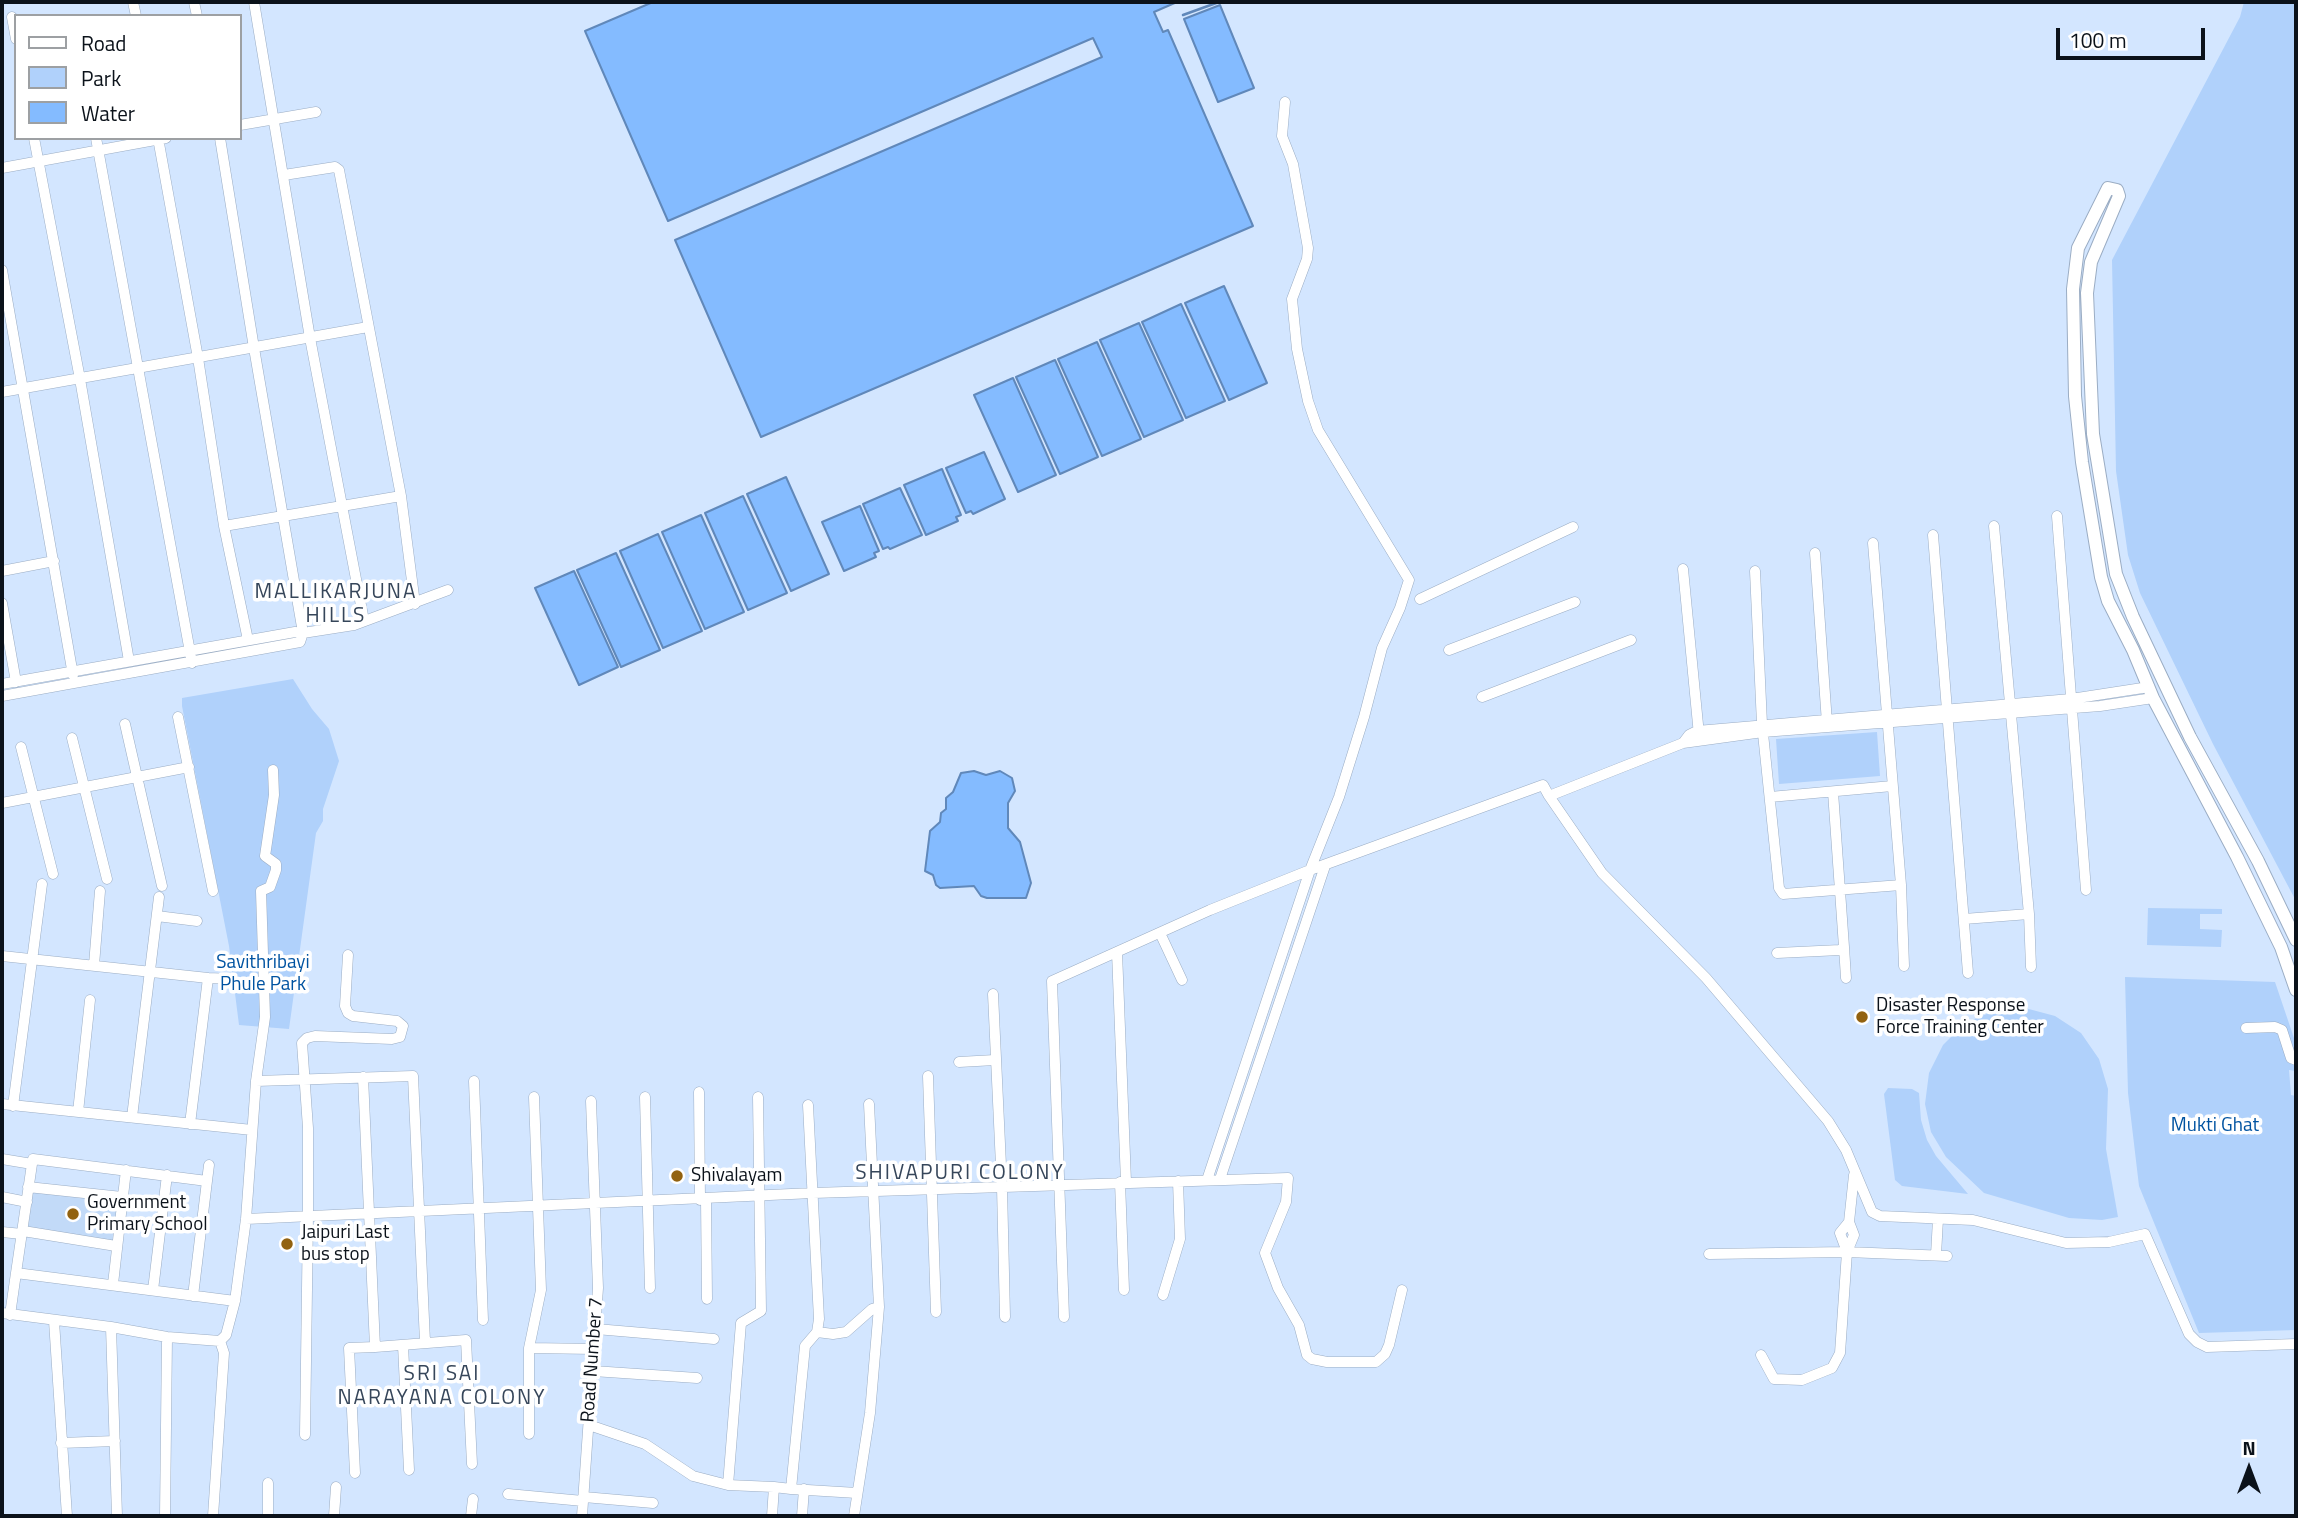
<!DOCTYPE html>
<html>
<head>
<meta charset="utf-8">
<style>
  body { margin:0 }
  #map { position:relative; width:2298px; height:1518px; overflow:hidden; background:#d3e6ff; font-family:"Titillium Web",sans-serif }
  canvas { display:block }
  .frame { position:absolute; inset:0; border:4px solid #0b121a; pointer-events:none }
  .legend { position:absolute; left:14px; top:14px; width:228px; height:126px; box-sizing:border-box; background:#fff; border:2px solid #9da0a3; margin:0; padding:9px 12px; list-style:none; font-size:21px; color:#0b121a }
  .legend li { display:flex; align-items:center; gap:14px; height:35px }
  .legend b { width:35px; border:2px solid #9da0a3 }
  .north { position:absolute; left:2214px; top:1434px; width:70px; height:70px; -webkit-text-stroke:5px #fff; paint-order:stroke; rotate:0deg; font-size:19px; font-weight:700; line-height:28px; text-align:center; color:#0b121a }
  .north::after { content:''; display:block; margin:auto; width:24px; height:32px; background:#0b121a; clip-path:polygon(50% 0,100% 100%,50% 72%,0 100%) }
  .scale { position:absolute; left:2056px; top:28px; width:149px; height:32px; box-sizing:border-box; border:4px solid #0b121a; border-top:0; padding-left:9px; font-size:21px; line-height:24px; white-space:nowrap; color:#0b121a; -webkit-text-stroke:5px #fff; paint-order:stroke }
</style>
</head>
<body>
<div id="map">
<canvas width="2298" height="1518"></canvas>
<div class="frame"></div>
<ul class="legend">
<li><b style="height:9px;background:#fff"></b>Road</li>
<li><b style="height:19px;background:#b0d1fb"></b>Park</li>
<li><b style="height:19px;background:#84bbff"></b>Water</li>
</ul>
<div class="north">N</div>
<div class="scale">100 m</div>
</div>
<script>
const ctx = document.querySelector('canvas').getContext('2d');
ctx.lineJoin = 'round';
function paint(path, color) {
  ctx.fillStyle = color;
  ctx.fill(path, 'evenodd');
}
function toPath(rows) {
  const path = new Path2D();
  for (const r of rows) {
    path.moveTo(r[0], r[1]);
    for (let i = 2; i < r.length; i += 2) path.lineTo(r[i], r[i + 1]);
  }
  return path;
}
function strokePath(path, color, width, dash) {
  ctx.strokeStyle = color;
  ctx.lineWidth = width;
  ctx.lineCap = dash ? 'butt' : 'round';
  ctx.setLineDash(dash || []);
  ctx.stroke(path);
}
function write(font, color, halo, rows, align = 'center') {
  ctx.font = font + ' "Titillium Web",sans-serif';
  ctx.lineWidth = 7;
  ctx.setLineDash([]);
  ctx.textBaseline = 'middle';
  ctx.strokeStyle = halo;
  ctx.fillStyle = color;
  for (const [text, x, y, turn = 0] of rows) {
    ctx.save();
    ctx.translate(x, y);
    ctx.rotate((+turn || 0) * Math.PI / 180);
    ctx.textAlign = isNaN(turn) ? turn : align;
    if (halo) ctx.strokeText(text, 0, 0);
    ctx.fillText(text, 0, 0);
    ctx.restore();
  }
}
const built = toPath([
  [32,1192,118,1201,112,1241,28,1228]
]);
const green = toPath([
  [2244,2,2296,2,2296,901,2213,744,2140,593,2128,555,2116,471,2112,260,2240,17],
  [293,679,312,709,329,729,339,761,323,809,323,821,316,833,289,1029,239,1025,229,946,182,706,182,698],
  [1877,732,1880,776,1779,784,1776,739],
  [2148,908,2222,909,2222,914,2200,914,2200,929,2222,930,2221,947,2147,945],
  [2125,977,2275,982,2296,1044,2296,1071,2289,1070,2291,1095,2296,1096,2296,1330,2199,1333,2139,1186,2128,1093],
  [2025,1008,2055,1016,2081,1033,2099,1059,2108,1089,2106,1149,2118,1217,2102,1220,2069,1218,1984,1193,1946,1157,1931,1132,1925,1104,1929,1073,1943,1045,1965,1023,1994,1011],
  [1888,1088,1912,1089,1919,1093,1921,1120,1927,1140,1936,1156,1968,1194,1902,1186,1895,1180,1884,1094]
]);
const water = toPath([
  [653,2,1177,2,1154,12,1163,32,1168,30,1253,226,761,437,675,240,1102,57,1093,38,668,221,585,31,653,2],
  [1220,5,1254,88,1218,102,1184,19,1220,5],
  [1224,286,1267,383,1229,400,1185,303,1224,286],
  [1181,304,1225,401,1186,418,1142,322,1181,304],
  [1139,323,1183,420,1144,437,1100,340,1139,323],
  [1097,342,1141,439,1102,456,1058,359,1097,342],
  [1055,360,1098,457,1060,474,1016,377,1055,360],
  [1013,378,1056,475,1018,492,974,395,1013,378],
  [984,452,1005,499,973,514,971,511,966,513,946,468,984,452],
  [942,469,961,515,956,517,958,521,926,535,904,485,942,469],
  [786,477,829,574,791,591,747,494,786,477],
  [900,488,922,535,890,549,888,547,883,549,863,504,900,488],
  [743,496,787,593,748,610,705,513,743,496],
  [860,506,879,551,874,553,876,557,844,571,822,522,860,506],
  [701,515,744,612,705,629,662,532,701,515],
  [658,534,702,631,663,648,620,551,658,534],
  [616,553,660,650,621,667,577,570,616,553],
  [574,571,618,667,579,685,535,588,574,571],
  [974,771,986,775,1000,771,1012,778,1015,791,1008,803,1008,828,1020,842,1031,883,1026,898,987,898,981,896,974,886,940,888,936,885,933,875,925,871,930,831,940,822,941,813,946,809,946,798,953,792,961,773,974,771]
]);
const stream = toPath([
  [1183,15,1219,2]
]);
const minor = toPath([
  [133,2,136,16],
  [194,2,197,16],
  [254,2,310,338,364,621],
  [12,17,16,39],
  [240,125,316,112],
  [34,138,80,379,129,661],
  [96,138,192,663],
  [158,138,198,358,224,526,248,640],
  [2,168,166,138],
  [284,175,335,167,339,170,401,496,415,604],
  [2,270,73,675],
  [2,392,368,327],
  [2057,516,2086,890],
  [224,526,401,496],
  [1994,526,2029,914,2031,967],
  [1933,535,1968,973],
  [1873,543,1901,885,1904,966],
  [1815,553,1827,723],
  [1683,569,1699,735],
  [2,571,54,561],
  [1755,571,1762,724,1779,888,1783,894,1901,885],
  [1420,599,1573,527],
  [2,603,16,682],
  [1449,650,1575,602],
  [2,684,295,632,303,633,354,625,448,590],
  [2,696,300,642,303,633,254,348,220,138],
  [1482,697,1631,640],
  [178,717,213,891],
  [125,724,162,886],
  [72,738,107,879],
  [1683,743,1689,735,1697,731,2071,699,2149,687],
  [21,747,53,874],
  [1549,796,1602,873,1706,978,1828,1121,1846,1150,1872,1212,1880,1216,1973,1220,2066,1243,2109,1242,2145,1234,2189,1334,2197,1342,2207,1347,2296,1344],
  [1770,797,1892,786],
  [2,803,189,767],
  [157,916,197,921],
  [1964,919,2029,914],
  [1160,933,1182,980],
  [1844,947,1846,978],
  [1117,952,1126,1182],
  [1777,953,1840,950,1844,947,1833,792],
  [2,956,208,978,190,1124],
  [94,965,100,891],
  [208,978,233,979],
  [993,994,1002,1187,1005,1317],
  [2246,1028,2275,1027,2282,1030,2291,1058,2296,1060],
  [959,1062,995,1060],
  [928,1076,936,1312],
  [256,1081,413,1076,425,1342],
  [474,1081,483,1320],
  [699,1092,700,1200],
  [645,1097,650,1288],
  [758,1097,761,1311,741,1323,728,1485,774,1487,772,1516],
  [2,1104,252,1130],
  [13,1106,42,884],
  [78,1112,90,1000],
  [132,1117,159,897],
  [2,1159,32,1164,33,1159,207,1181,193,1296],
  [32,1164,16,1273,235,1301],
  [1220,1179,1325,866],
  [1207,1180,1310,870,1339,797,1364,717,1382,648,1400,608,1409,580,1318,430,1308,401,1297,349,1292,299,1307,259,1308,248,1293,164,1282,136,1285,102],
  [207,1181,209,1165],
  [1120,1182,1124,1290],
  [28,1187,122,1197],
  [2,1197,27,1202],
  [706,1199,707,1299],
  [246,1219,813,1193,1288,1178,1286,1202,1265,1253,1278,1288,1299,1325,1307,1355,1312,1359,1327,1362,1376,1362,1385,1354,1389,1345,1402,1290],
  [23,1231,116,1246],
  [2,1232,22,1234],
  [1847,1252,1840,1233,1849,1222,1854,1175],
  [1709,1254,1847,1252,1947,1256],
  [1936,1255,1938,1219],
  [113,1284,126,1170],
  [153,1290,167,1175],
  [1163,1295,1180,1239,1178,1181],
  [2,1313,111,1327,167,1337,220,1341,226,1335,235,1301,246,1219,256,1081,265,1017,261,891,270,887,276,870,276,864,265,856,274,795,273,770],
  [10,1315,16,1273],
  [1064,1317,1052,981,1210,910,1310,870,1543,785,1549,796,1683,743,1763,732,2100,706,2153,698],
  [54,1321,67,1516],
  [111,1327,117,1516],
  [596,1329,714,1339],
  [817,1332,833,1334,846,1332,872,1309,879,1307],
  [403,1345,409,1470],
  [375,1347,466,1340,472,1464],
  [529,1348,595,1349],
  [1761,1355,1774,1379,1802,1380,1832,1368,1840,1353,1847,1252,1854,1235,1849,1222],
  [593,1371,697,1378],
  [589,1425,645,1444,693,1476,728,1485],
  [529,1434,529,1348,541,1290,534,1097],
  [305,1435,308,1216,308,1128,302,1043,307,1038,315,1036,392,1039,400,1037,403,1026,397,1021,353,1016,348,1013,345,1006,348,955],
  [61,1443,115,1441],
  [355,1473,349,1348,375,1347,363,1077],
  [774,1487,791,1489,805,1346,817,1332,819,1319,808,1105],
  [791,1489,857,1493],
  [508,1494,583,1501],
  [584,1497,653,1503],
  [165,1516,167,1337],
  [213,1516,224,1353,220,1341],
  [268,1516,268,1483],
  [334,1516,336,1487],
  [471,1516,473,1499],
  [582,1516,598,1288,591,1101],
  [802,1516,804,1489],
  [854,1516,870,1413,879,1307,869,1104]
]);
const tertiary = toPath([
  [2296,940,2258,861,2190,737,2133,617,2116,574,2093,434,2087,293,2091,262,2119,196,2117,190,2108,188,2078,248,2073,289,2075,396,2082,462,2101,577,2108,601,2133,650,2153,698,2237,857,2281,947,2296,990]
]);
const markers = [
  [1862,1017,7,"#926210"],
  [677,1176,7,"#926210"],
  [73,1214,7,"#926210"],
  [287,1244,7,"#926210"]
];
const parkNames = [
  ["Savithribayi",263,963],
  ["Phule Park",263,985],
  ["Mukti Ghat",2215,1126]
];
const poiNames = [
  ["Disaster Response",1876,1006],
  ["Force Training Center",1876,1028],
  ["Shivalayam",691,1176],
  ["Government",87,1203],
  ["Primary School",87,1225],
  ["Jaipuri Last",301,1233],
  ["bus stop",301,1255]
];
const streetNames = [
  ["Road Number 7",593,1360,-86]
];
const neighbourhoodNames = [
  ["MALLIKARJUNA",336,593],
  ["HILLS",336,617],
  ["SHIVAPURI COLONY",960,1174],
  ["SRI SAI",442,1375],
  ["NARAYANA COLONY",442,1399]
];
paint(built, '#c2daf8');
paint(green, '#b0d1fb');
paint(water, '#84bbff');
strokePath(water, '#6088ba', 2);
strokePath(stream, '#6088ba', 2.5);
strokePath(minor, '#9badc4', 11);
strokePath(tertiary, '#9badc4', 14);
strokePath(minor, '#fff', 10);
strokePath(tertiary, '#fff', 12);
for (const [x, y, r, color] of markers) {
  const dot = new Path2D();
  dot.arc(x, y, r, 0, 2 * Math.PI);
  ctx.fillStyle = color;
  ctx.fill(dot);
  strokePath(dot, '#fff', 2.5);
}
write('19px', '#0053a1', '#fff', parkNames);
write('19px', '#0b121a', '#fff', poiNames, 'left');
write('19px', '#0b121a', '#fff', streetNames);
ctx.letterSpacing = '2px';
write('21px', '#36465a', '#fff', neighbourhoodNames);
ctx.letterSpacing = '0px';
</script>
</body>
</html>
